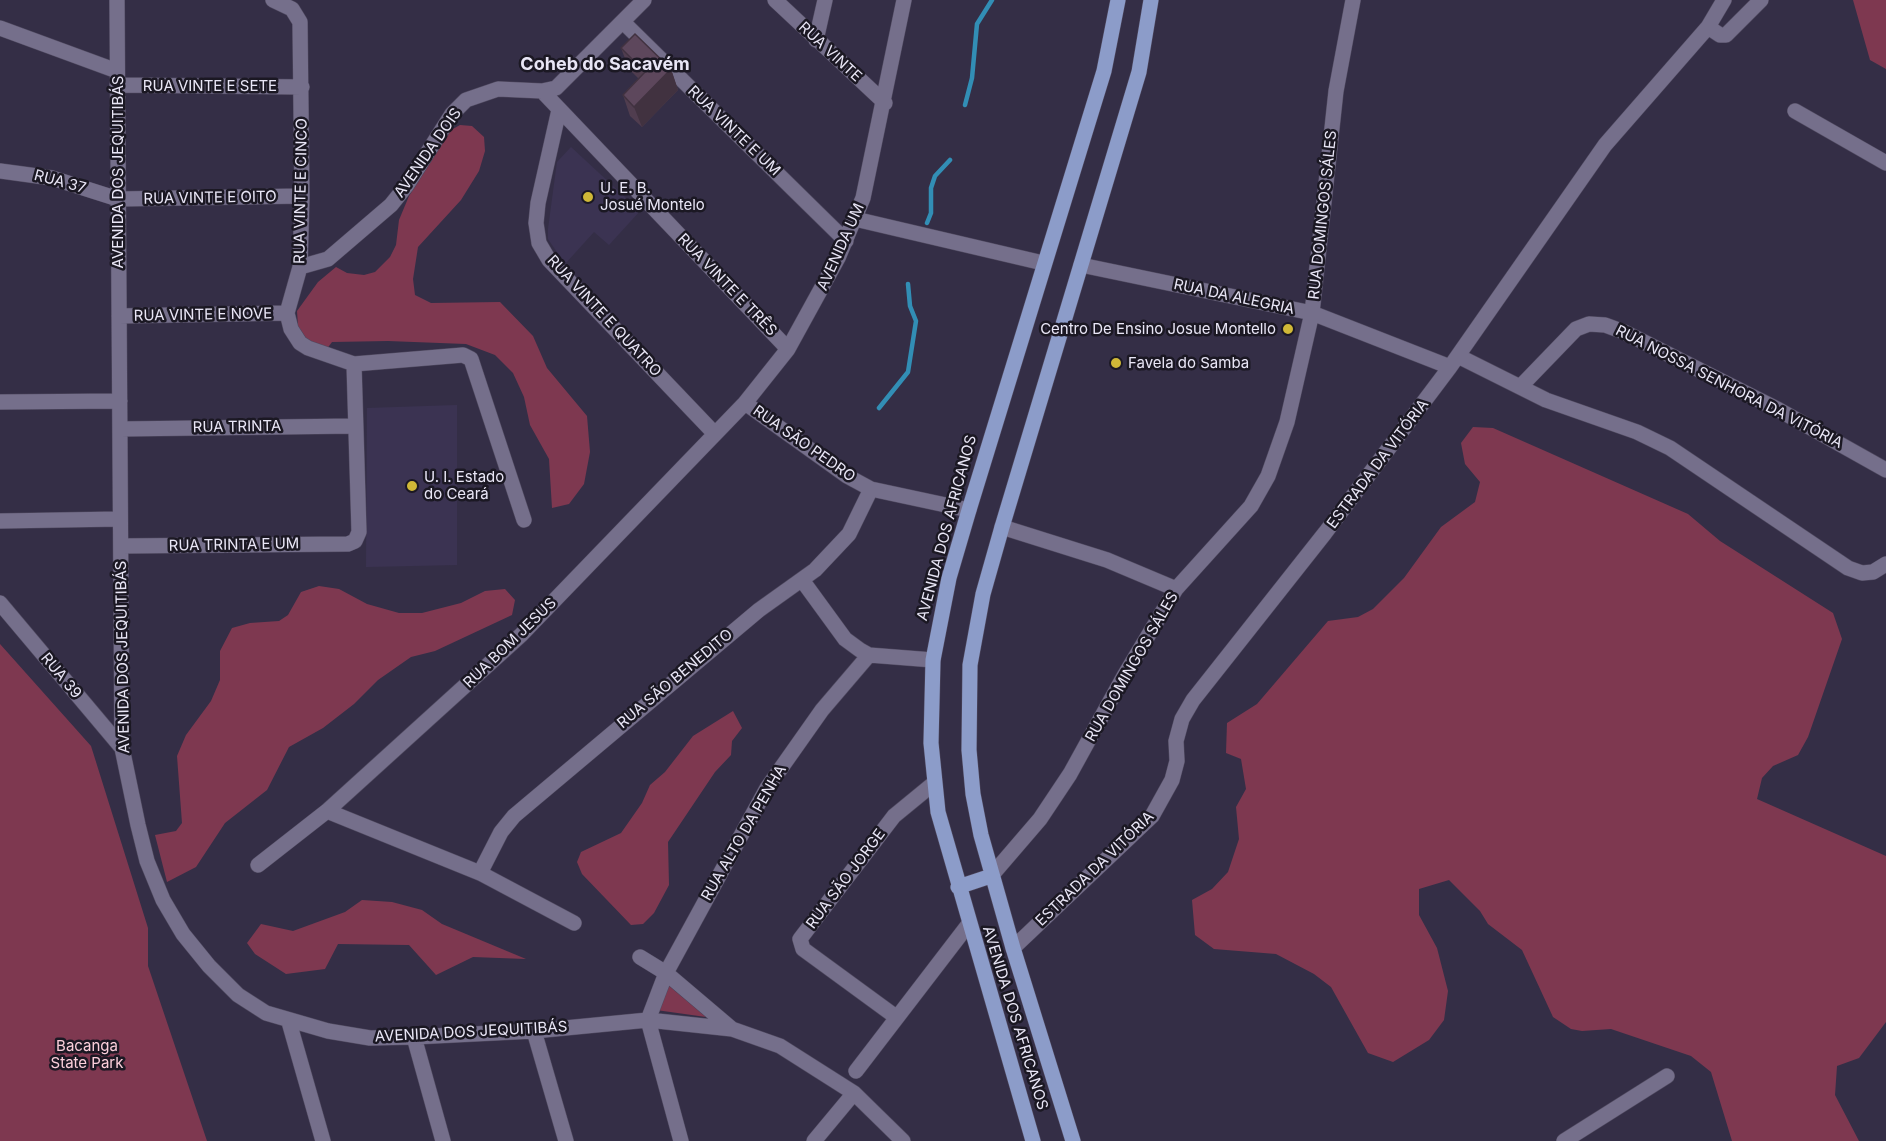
<!DOCTYPE html>
<html>
<head>
<meta charset="utf-8">
<style>
  body { margin:0 }
  canvas { display:block; background:#342e46 }
</style>
</head>
<body>
<canvas width="1886" height="1141"></canvas>
<script>
const ctx = document.querySelector('canvas').getContext('2d');
ctx.lineJoin = 'round';
function paint(path, color) {
  ctx.fillStyle = color;
  ctx.fill(path, 'evenodd');
}
function toPath(rows) {
  const path = new Path2D();
  for (const r of rows) {
    path.moveTo(r[0], r[1]);
    for (let i = 2; i < r.length; i += 2) path.lineTo(r[i], r[i + 1]);
  }
  return path;
}
function strokePath(path, color, width, dash) {
  ctx.strokeStyle = color;
  ctx.lineWidth = width;
  ctx.lineCap = dash ? 'butt' : 'round';
  ctx.setLineDash(dash || []);
  ctx.stroke(path);
}
function write(font, color, halo, rows, align = 'center') {
  ctx.font = font + ' Inter,sans-serif';
  ctx.lineWidth = 5;
  ctx.setLineDash([]);
  ctx.textBaseline = 'middle';
  ctx.strokeStyle = halo;
  ctx.fillStyle = color;
  for (const [text, x, y, turn = 0] of rows) {
    ctx.save();
    ctx.translate(x, y);
    ctx.rotate((+turn || 0) * Math.PI / 180);
    ctx.textAlign = isNaN(turn) ? turn : align;
    if (halo) ctx.strokeText(text, 0, 0);
    ctx.fillText(text, 0, 0);
    ctx.restore();
  }
}
const built = toPath([
  [571,147,640,211,609,245,594,232,565,264,548,239,548,229,557,162],
  [457,405,457,565,366,567,367,408]
]);
const green = toPath([
  [1853,0,1886,0,1886,69,1870,60],
  [460,125,472,126,484,137,485,151,479,171,461,200,418,247,413,279,415,295,431,303,500,302,533,336,547,368,587,416,590,452,584,484,569,504,552,508,549,459,530,425,524,397,513,373,495,355,466,344,388,341,332,342,326,350,310,344,298,326,297,311,318,282,336,267,347,273,364,275,375,272,390,257,396,245,399,220,409,196,451,130],
  [1473,427,1493,428,1688,514,1720,541,1833,613,1842,639,1808,737,1798,755,1773,766,1762,778,1757,799,1886,856,1886,1022,1859,1058,1837,1066,1835,1095,1859,1141,1732,1141,1711,1072,1691,1056,1611,1029,1582,1031,1571,1029,1553,1017,1522,950,1488,924,1480,911,1449,880,1419,889,1419,915,1437,948,1448,991,1444,1020,1429,1040,1393,1062,1368,1053,1331,987,1314,974,1276,954,1214,949,1195,935,1192,900,1212,889,1228,872,1239,839,1236,807,1246,789,1241,759,1226,753,1227,723,1257,704,1328,621,1358,617,1373,609,1404,578,1441,527,1475,502,1480,482,1465,464,1461,443],
  [319,586,339,589,367,604,399,613,422,613,461,603,485,591,505,589,515,600,512,615,435,651,411,657,378,680,354,704,323,728,289,747,267,790,225,823,196,867,167,882,155,835,176,831,182,823,177,756,186,735,211,701,220,680,220,651,232,628,250,623,279,621,288,615,301,592],
  [0,644,91,746,148,928,148,966,207,1141,0,1141],
  [733,711,742,728,732,741,731,755,715,772,668,842,669,885,654,913,643,924,631,925,582,874,577,862,581,852,621,833,642,803,650,785,665,772,693,736],
  [362,900,392,902,422,910,442,924,526,959,473,957,436,975,409,945,338,944,325,969,286,974,255,954,247,943,261,924,293,931,345,912],
  [668,985,706,1017,656,1010]
]);
const stream = toPath([
  [965,105,972,78,977,24,992,0],
  [927,223,931,213,931,188,935,176,950,160],
  [879,408,908,372,916,321,910,306,908,284]
]);
const street = toPath([
  [117,0,122,748,138,825,147,861,163,900,183,934,209,966,238,995,266,1013,328,1031,370,1038,414,1037,534,1031,648,1020,732,1029],
  [273,0,292,9,300,22,302,196,300,267,287,313,291,329,300,343,308,348,354,364,463,355,471,359,524,520],
  [775,0,885,103],
  [623,22,846,241],
  [1708,27,1720,35,1726,35,1761,0],
  [0,28,117,71],
  [816,40,825,0],
  [117,85,302,87],
  [542,91,788,349],
  [559,110,538,203,536,223,539,243,549,260,715,434],
  [1795,111,1886,163],
  [0,171,52,178,118,199,302,196],
  [855,219,1043,263],
  [1081,265,1312,313,1450,367],
  [300,267,328,259,391,205,407,185,452,114,466,100,498,89,542,91,556,88,644,0],
  [119,316,287,313],
  [1458,356,1546,400,1637,432,1670,448,1848,568,1862,573,1873,572,1886,564],
  [1520,387,1576,329,1589,324,1605,325,1624,332,1779,410,1886,470],
  [0,402,120,401],
  [745,403,847,476,871,489,969,510],
  [120,429,355,426],
  [0,521,120,519],
  [1002,527,1107,560,1176,589],
  [121,546,348,544,355,541,359,532,354,364],
  [802,580,845,639,860,650,869,655,933,660],
  [0,603,122,748],
  [327,811,480,873,574,923],
  [258,865,327,811,521,635,745,403,788,349,838,258,863,198,904,0],
  [480,873,501,832,514,816,759,610,815,570,849,534,871,489],
  [991,876,1040,819,1070,774,1124,676,1176,589,1251,506,1268,476,1287,422,1312,313,1336,91,1353,0],
  [1013,948,1152,816,1172,780,1177,761,1176,741,1182,719,1193,700,1325,533,1450,367,1605,145,1708,27,1724,0],
  [640,957,666,973,732,1029,780,1046,854,1093,903,1141],
  [896,1017,803,949,800,939,894,816,933,784],
  [289,1022,323,1141],
  [534,1031,566,1141],
  [414,1037,443,1141],
  [856,1071,968,925],
  [681,1141,648,1020,666,973,767,788,822,710,869,655],
  [814,1141,854,1093],
  [1564,1141,1667,1076]
]);
const primary = toPath([
  [958,887,991,876],
  [1033,1141,938,812,931,743,933,660,949,578,969,510,1104,71,1118,0],
  [1073,1141,1013,948,981,835,973,794,969,750,970,665,983,594,1002,527,1139,72,1151,0]
]);
const wall = toPath([
  [621,48,671,69,678,90,642,127,630,116,623,95,639,79,629,69]
]);
const shadedWall = toPath([
  [671,69,678,90,642,127,634,107]
]);
const building = toPath([
  [635,34,671,69,634,107,623,95,645,72,621,48,635,34]
]);
const markers = [
  [588,197,6,"#d0b837"],
  [1288,329,6,"#d0b837"],
  [1116,363,6,"#d0b837"],
  [412,486,6,"#d0b837"]
];
const streetNames = [
  ["RUA VINTE",830,52,43],
  ["RUA VINTE E SETE",210,86],
  ["RUA VINTE E UM",734,131,44],
  ["AVENIDA DOIS",428,153,-55],
  ["AVENIDA DOS JEQUITIBÁS",118,172,-90],
  ["RUA 37",60,182,15],
  ["RUA VINTE E CINCO",301,191,-89],
  ["RUA VINTE E OITO",210,198,-1],
  ["RUA DOMINGOS SÁLES",1323,215,-84],
  ["AVENIDA UM",841,247,-66],
  ["RUA VINTE E TRÊS",727,285,46],
  ["RUA DA ALEGRIA",1234,297,12],
  ["RUA VINTE E NOVE",203,315,-1],
  ["RUA VINTE E QUATRO",604,316,47],
  ["RUA NOSSA SENHORA DA VITÓRIA",1729,387,27],
  ["RUA TRINTA",237,427,-1],
  ["RUA SÃO PEDRO",804,444,35],
  ["ESTRADA DA VITÓRIA",1378,464,-53],
  ["AVENIDA DOS AFRICANOS",947,528,-75],
  ["RUA TRINTA E UM",234,545,-1],
  ["RUA BOM JESUS",510,643,-44],
  ["AVENIDA DOS JEQUITIBÁS",123,657,-91],
  ["RUA DOMINGOS SÁLES",1132,667,-60],
  ["RUA 39",61,676,50],
  ["RUA SÃO BENEDITO",675,679,-40],
  ["RUA ALTO DA PENHA",744,833,-60],
  ["ESTRADA DA VITÓRIA",1095,869,-44],
  ["RUA SÃO JORGE",846,879,-53],
  ["AVENIDA DOS AFRICANOS",1015,1018,73],
  ["AVENIDA DOS JEQUITIBÁS",471,1032,-3]
];
const poiNames = [
  ["U. E. B.",600,188],
  ["Josué Montelo",600,205],
  ["Centro De Ensino Josue Montello",1276,329,"right"],
  ["Favela do Samba",1128,363],
  ["U. I. Estado",424,477],
  ["do Ceará",424,494]
];
const parkNames = [
  ["Bacanga",87,1046],
  ["State Park",87,1063]
];
const quarterNames = [
  ["Coheb do Sacavém",605,65]
];
paint(built, '#3b3352');
paint(green, '#7e3850');
strokePath(stream, '#328eb5', 4.5);
strokePath(street, '#514b61', 16);
strokePath(primary, '#514b61', 16);
strokePath(street, '#756f8b', 15);
strokePath(primary, '#8c9cc9', 15);
paint(wall, '#503d4f');
paint(shadedWall, '#413240');
paint(building, '#5d475c');
strokePath(building, '#413240', 1.5);
for (const [x, y, r, color] of markers) {
  const dot = new Path2D();
  dot.arc(x, y, r, 0, 2 * Math.PI);
  ctx.fillStyle = color;
  ctx.fill(dot);
  strokePath(dot, '#1b1823', 2);
}
write('15px', '#e9e6f6', '#1b1823', streetNames);
write('15px', '#e9e6f6', '#1b1823', poiNames, 'left');
write('15px', '#fccfdb', '#1b1823', parkNames);
write('bold 18px', '#e9e6f6', '#1b1823', quarterNames);
</script>
</body>
</html>
